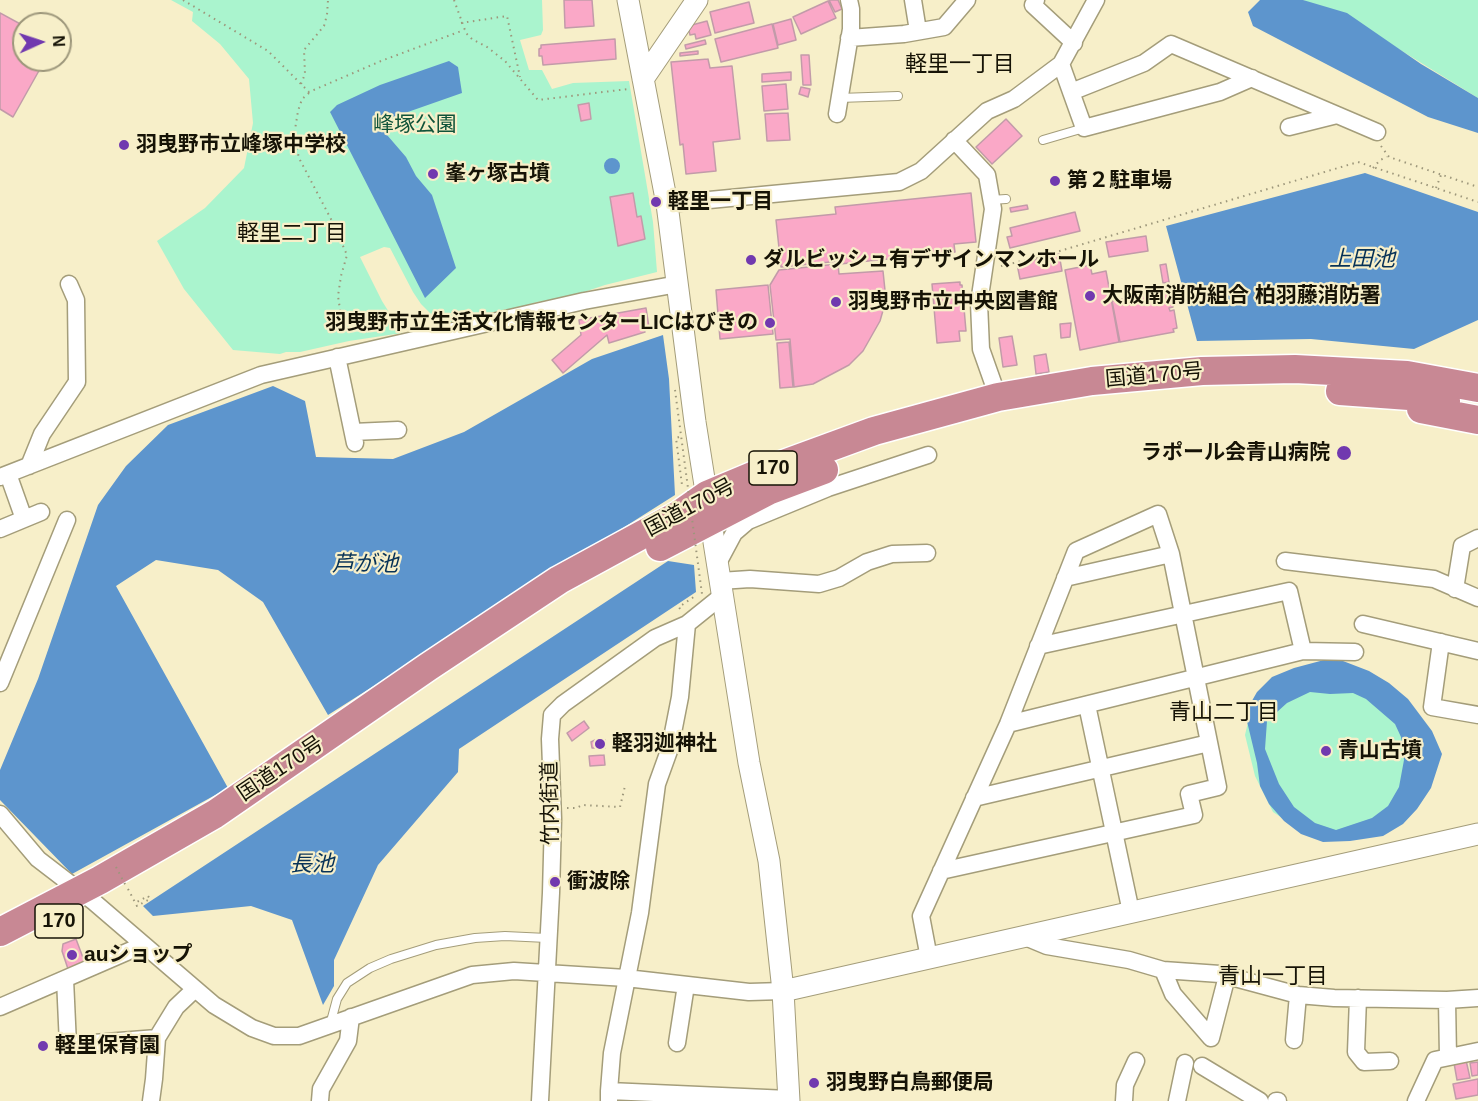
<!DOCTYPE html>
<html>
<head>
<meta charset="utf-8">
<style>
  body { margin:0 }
  #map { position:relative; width:1478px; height:1101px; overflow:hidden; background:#f7efc9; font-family:Helvetica,sans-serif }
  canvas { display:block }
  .north { position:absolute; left:12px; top:12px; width:60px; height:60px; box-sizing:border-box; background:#f7efc9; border:2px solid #9d977b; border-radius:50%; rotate:87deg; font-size:16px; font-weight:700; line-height:24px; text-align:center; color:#161306 }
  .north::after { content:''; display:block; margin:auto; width:21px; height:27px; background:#7139af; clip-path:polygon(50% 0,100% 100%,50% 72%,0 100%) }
</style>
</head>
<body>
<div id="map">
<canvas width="1478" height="1101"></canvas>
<div class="north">N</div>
</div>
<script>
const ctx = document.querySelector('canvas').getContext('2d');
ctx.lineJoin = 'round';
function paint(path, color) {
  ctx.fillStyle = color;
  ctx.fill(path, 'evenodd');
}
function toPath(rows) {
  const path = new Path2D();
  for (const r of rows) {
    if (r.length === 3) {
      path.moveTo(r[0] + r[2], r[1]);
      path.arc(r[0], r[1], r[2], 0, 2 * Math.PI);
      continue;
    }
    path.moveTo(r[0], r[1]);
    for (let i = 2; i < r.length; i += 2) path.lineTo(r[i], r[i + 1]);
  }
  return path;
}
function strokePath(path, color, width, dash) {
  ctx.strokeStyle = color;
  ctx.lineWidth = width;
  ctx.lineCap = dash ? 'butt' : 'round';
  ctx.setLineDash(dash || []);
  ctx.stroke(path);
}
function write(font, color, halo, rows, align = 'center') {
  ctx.font = font + ' Helvetica,"Noto Sans JP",sans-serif';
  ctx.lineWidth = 4.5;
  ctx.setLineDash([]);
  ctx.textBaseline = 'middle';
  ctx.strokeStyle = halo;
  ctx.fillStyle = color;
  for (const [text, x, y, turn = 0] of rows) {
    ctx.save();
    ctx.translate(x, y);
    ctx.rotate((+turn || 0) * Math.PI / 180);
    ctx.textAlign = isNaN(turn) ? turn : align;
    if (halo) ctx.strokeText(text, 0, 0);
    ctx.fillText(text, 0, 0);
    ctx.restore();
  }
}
const green = toPath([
  [171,0,542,0,543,30,541,35,520,40,529,70,542,70,552,89,573,83,629,81,653,222,657,272,605,285,572,296,537,302,492,316,434,325,429,312,421,304,413,292,390,248,384,247,360,257,382,301,402,333,349,341,300,352,286,352,280,354,233,350,184,289,157,241,205,208,244,168,253,123,249,79,220,44,192,21,193,12],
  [1303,0,1478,0,1478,98,1389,43],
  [1281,690,1370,691,1408,740,1401,804,1374,824,1340,831,1303,832,1273,812,1255,776,1245,735,1251,709]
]);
const water = toPath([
  [1260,0,1303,0,1347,13,1421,64,1478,98,1478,133,1428,117,1253,26,1248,12],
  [449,61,458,67,462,93,385,120,381,128,406,157,416,176,432,195,456,268,425,298,330,112,337,105,380,85],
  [612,166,8],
  [1365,173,1478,212,1478,320,1414,349,1311,339,1197,341,1166,226],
  [663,335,669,379,675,495,328,715,263,602,218,570,156,560,116,586,228,788,72,874,0,800,0,770,38,679,98,505,126,466,168,425,273,386,305,401,316,457,393,459,464,432,592,359],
  [668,561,694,565,696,592,459,749,458,772,378,865,334,960,334,986,323,1005,292,920,251,906,153,916,143,906],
  [1324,660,1343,661,1369,671,1389,683,1408,699,1432,731,1442,754,1431,788,1417,809,1403,824,1383,836,1350,841,1323,842,1301,834,1284,821,1269,804,1260,786,1257,763,1245,713,1257,692,1272,677,1294,668],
  [1310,692,1330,694,1353,693,1366,699,1395,724,1401,737,1404,760,1399,787,1388,806,1372,818,1336,830,1315,823,1294,807,1279,784,1265,749,1267,721,1287,703]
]);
const building = toPath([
  [564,0,592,0,594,26,565,28,564,0],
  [829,0,838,0,842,9,835,12,829,0],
  [828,1,836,18,801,34,793,17,828,1],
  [749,2,754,23,715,33,710,12,749,2],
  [0,13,24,26,24,60,45,60,13,117,0,109,0,13],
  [791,19,796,40,778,45,773,24,791,19],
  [707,21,711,35,696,39,695,34,690,35,688,26,707,21],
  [772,24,778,48,721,62,715,39,772,24],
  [615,39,616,59,543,65,542,56,539,56,539,49,541,48,541,45,615,39],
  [705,40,706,44,686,49,685,45,705,40],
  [698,51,698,54,680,56,680,53,698,51],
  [801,55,809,55,811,85,803,85,801,55],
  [708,59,710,68,732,66,740,139,713,142,716,171,686,174,683,144,680,145,671,62,708,59],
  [791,72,791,80,762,82,762,74,791,72],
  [786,84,788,109,764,111,762,86,786,84],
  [801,87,810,89,808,97,799,94,801,87],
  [589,103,591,119,581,121,578,105,589,103],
  [788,113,790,140,767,141,765,114,788,113],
  [1006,119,1022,136,992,164,976,147,1006,119],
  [633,193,637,217,641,216,645,239,618,246,610,197,633,193],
  [971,193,976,242,954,244,955,252,840,264,840,261,781,267,776,220,836,214,835,207,971,193],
  [1027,205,1028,209,1011,212,1010,208,1027,205],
  [1075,212,1080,231,1010,248,1007,237,1012,236,1010,228,1075,212],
  [1146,236,1148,251,1109,257,1106,242,1146,236],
  [1059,254,1062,271,1020,279,1017,264,1059,254],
  [838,264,839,274,883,271,886,300,880,321,863,351,849,365,813,384,794,387,790,339,776,340,770,285,779,270,838,264],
  [1166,264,1169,282,1163,283,1160,265,1166,264],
  [1090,265,1092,274,1106,271,1119,342,1080,350,1065,270,1090,265],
  [960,282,960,285,962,285,966,331,959,331,960,341,937,343,932,284,960,282],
  [768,285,773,334,720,339,716,290,768,285],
  [1170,290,1173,307,1169,308,1170,311,1174,310,1177,328,1173,329,1174,332,1120,342,1112,301,1170,290],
  [646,308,649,327,644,328,645,332,609,343,607,335,563,373,552,360,581,335,579,320,646,308],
  [1071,323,1070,337,1061,338,1060,324,1071,323],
  [1012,336,1017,365,1003,367,999,338,1012,336],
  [789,342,793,387,780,388,777,343,789,342],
  [1046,354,1049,372,1036,374,1034,356,1046,354],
  [584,721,589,728,572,741,567,733,584,721],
  [595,740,605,740,605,748,592,748,591,742,595,740],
  [604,755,605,765,590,766,589,756,604,755],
  [76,939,85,963,68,969,62,951,63,944,76,939],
  [1466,1060,1470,1078,1457,1080,1454,1063,1466,1060],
  [1478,1062,1478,1075,1472,1076,1470,1063,1478,1062],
  [1478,1079,1478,1095,1456,1099,1453,1084,1478,1079]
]);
const path = toPath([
  [183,0,268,51,309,92,381,61,464,30],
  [454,0,466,33,472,39,487,47,505,61,538,100,628,89],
  [461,23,507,16,520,77],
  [301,84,305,74,304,50,324,26,327,15,328,0],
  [309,93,302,99,298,111,294,136,295,145,300,160,332,221,347,255,341,276,338,296,341,316],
  [1381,146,1389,157,1478,187],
  [1373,168,1380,160,1387,157],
  [1436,188,1441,175],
  [1001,266,1043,256,1358,162,1478,202],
  [679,437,676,438,682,485],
  [680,609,679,607,695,596],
  [567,808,577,808,582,805,620,807,625,786],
  [128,889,137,906,150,899,148,896,137,902]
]);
const service = toPath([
  [839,98,898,96],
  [1043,140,1084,128],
  [991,200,1006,199],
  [330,1025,337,999,347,983,370,968,391,959,436,945,475,938,505,936,547,938]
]);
const minor = toPath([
  [913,0,918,31],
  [1036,0,1033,5,1074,43],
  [849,38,904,34,944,27,967,0],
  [1061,64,1084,128,1220,92,1252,78],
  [1071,92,1144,63,1171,44,1377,132],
  [837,114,851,29,851,9,849,0],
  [1289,127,1337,115],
  [954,140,987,175,993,209,979,303,981,349,998,397],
  [667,204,899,182,921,171,987,111,1014,99,1061,64,1096,0],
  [337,357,355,443],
  [353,432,398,430],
  [29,466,42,434,77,382,76,300,69,284],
  [8,474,24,519],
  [0,477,261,375,584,301,678,284],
  [0,529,41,512],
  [1285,561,1434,579,1478,598],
  [718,563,734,533,748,521,828,488,928,455],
  [1065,578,1171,554],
  [720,581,750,579,819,584,839,578,867,562,892,554,927,553],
  [1455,589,1462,546,1478,538],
  [1363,624,1478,651],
  [1441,642,1432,707,1478,715],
  [1038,646,1289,591,1303,651],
  [0,683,67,520],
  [1087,705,1131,912],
  [1008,724,1303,651,1355,652],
  [974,798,1209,743],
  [0,814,38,859,94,902,214,1005,252,1028,274,1036,299,1036,472,975,514,971,626,978,749,992,783,991],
  [1023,936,1047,946,1129,960,1163,970,1220,974,1298,995,1334,998,1447,1000,1478,998],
  [929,958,921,916,1008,724,1076,551,1158,514,1171,554,1218,787,1189,794,1194,815,941,871],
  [1163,970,1173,994,1211,1038],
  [65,979,68,1045,157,1038],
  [1358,998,1356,1052,1364,1062,1390,1061],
  [1447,1000,1448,1057],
  [0,1007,143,945],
  [1211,1038,1227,976],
  [1294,1040,1298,995],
  [677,1043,686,985],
  [1202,1066,1260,1101],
  [609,1091,612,1053,640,913,657,784,670,748,680,697,687,624],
  [151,1101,154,1079,157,1038,176,1007,195,989],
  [320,1101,321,1089,348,1041,351,1017],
  [540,1101,551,893,553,819,550,739,552,715,563,704,655,638,687,624,723,595],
  [609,1101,609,1091,789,1099],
  [1124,1101,1125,1085,1136,1061],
  [1177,1101,1185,1063],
  [1276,1101,1278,1101],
  [1416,1101,1435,1060,1478,1051]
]);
const tertiary = toPath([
  [628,0,667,204,695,422,749,763,769,861,783,991,789,1101],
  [643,79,697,0],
  [783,991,1478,834]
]);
const trunk = toPath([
  [1340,391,1423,397,1446,401],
  [1421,409,1478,420],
  [660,547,768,491,824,470],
  [0,932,100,880,215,814,428,667,559,580,680,514,707,495,762,472,874,431,998,397,1092,381,1202,371,1295,369,1407,375,1478,388]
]);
const pathBridge = toPath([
  [675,390,702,594],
  [116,867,127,888]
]);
const markers = [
  [124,145,6,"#7139af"],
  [433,174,6,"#7139af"],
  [1055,181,6,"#7139af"],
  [656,202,6,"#7139af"],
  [751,260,6,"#7139af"],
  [1090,296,6,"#7139af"],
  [836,302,6,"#7139af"],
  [770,323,6,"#7139af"],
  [1344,453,8,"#7139af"],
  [600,744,6,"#7139af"],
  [1326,751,6,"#7139af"],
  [555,882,6,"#7139af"],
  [72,955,6,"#7139af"],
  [43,1046,6,"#7139af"],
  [814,1083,6,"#7139af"]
];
const shields = [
  [773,468,48],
  [59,921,48]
];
const shieldNames = [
  ["170",773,468],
  ["170",59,921]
];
const parkNames = [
  ["峰塚公園",415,125]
];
const poiNames = [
  ["羽曳野市立峰塚中学校",136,145],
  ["峯ヶ塚古墳",445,174],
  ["第２駐車場",1067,181],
  ["軽里一丁目",668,202],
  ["ダルビッシュ有デザインマンホール",763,260],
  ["大阪南消防組合 柏羽藤消防署",1102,296],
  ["羽曳野市立中央図書館",848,302],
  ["羽曳野市立生活文化情報センターLICはびきの",758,323,"right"],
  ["ラポール会青山病院",1330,453,"right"],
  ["軽羽迦神社",612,744],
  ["青山古墳",1338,751],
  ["衝波除",567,882],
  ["auショップ",84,955],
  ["軽里保育園",55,1046],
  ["羽曳野白鳥郵便局",826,1083]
];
const streetNames = [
  ["国道170号",1154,376,-5],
  ["国道170号",690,508,-28],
  ["国道170号",281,769,-34],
  ["竹内街道",551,803,-91]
];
const neighbourhoodNames = [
  ["軽里一丁目",960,65],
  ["軽里二丁目",292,234],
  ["青山二丁目",1224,713],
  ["青山一丁目",1273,977]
];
const waterNames = [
  ["上田池",1362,260],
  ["芦が池",365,565],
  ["長池",312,865]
];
paint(green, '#aaf4ce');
paint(water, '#5d95cd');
paint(building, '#faa8c7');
strokePath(building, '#c29ba9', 1.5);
strokePath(service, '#a49d7a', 10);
strokePath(minor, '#a49d7a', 19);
strokePath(tertiary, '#a49d7a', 23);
strokePath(trunk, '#fff', 31);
strokePath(path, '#9d977b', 2, [1.5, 4.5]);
strokePath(service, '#fff', 8);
strokePath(minor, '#fff', 16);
strokePath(tertiary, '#fff', 21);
strokePath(trunk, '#c88894', 28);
strokePath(pathBridge, '#9d977b', 2, [1.5, 4.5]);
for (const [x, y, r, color] of markers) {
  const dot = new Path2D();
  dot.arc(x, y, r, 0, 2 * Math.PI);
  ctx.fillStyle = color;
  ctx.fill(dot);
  strokePath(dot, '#f7efc9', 2);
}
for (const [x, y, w] of shields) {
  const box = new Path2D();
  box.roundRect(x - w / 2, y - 17, w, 34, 4.5);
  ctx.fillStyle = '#f7efc9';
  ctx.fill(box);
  strokePath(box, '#161306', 1.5);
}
write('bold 20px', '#161306', null, shieldNames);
write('21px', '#0f5339', '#f7efc9', parkNames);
write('bold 21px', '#161306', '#f7efc9', poiNames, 'left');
write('21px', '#161306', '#f7efc9', streetNames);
write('22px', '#161306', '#f7efc9', neighbourhoodNames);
write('italic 22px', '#073257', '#f7efc9', waterNames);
</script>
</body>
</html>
